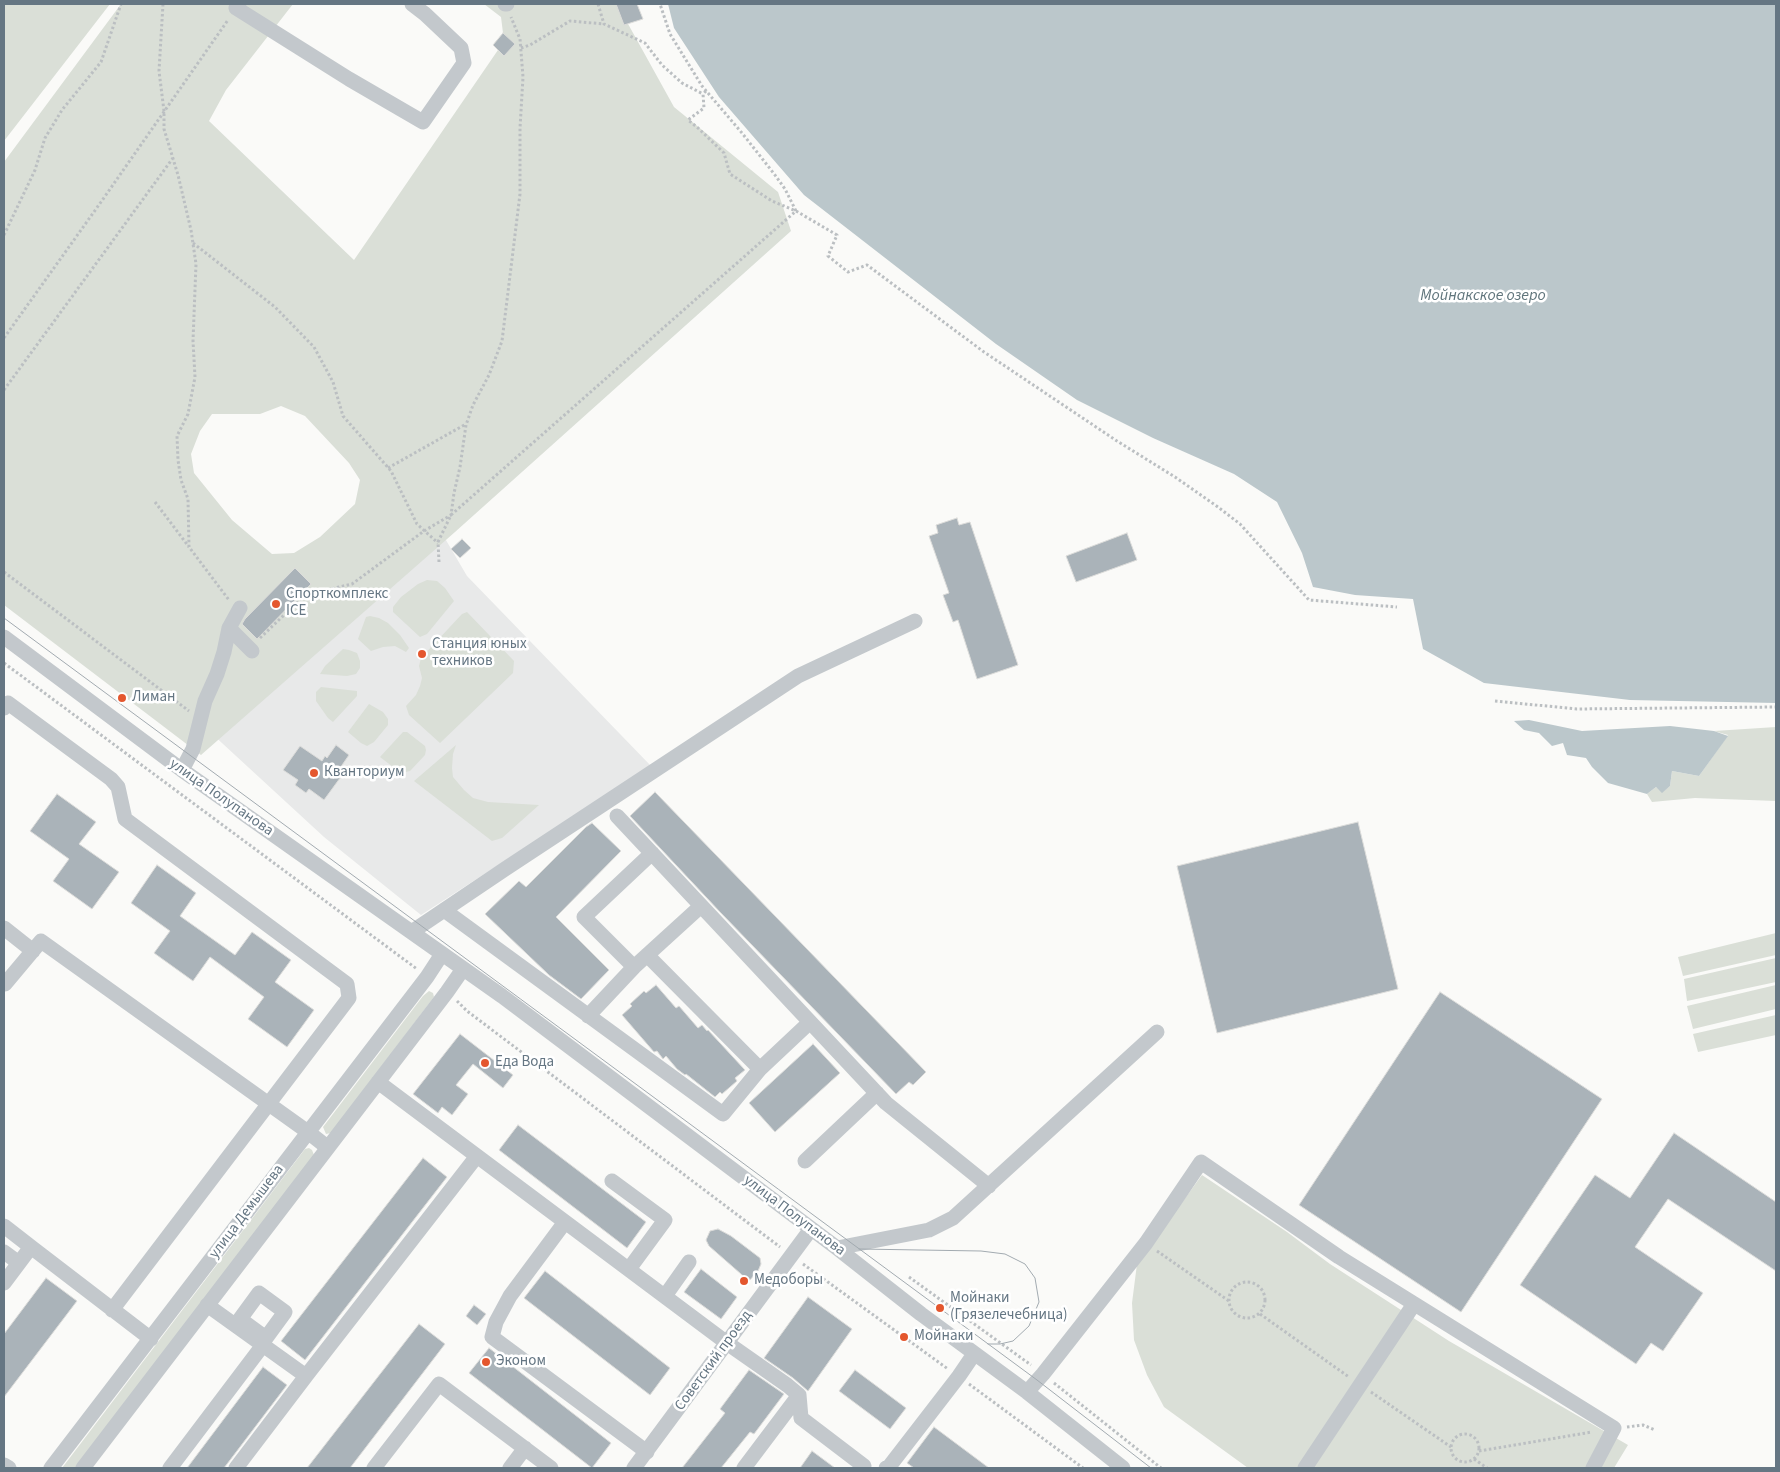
<!DOCTYPE html>
<html>
<head>
<meta charset="utf-8">
<style>
  body { margin:0 }
  #map { position:relative; width:1780px; height:1472px; overflow:hidden; background:#fafaf8; font-family:"Source Sans 3",sans-serif }
  canvas { display:block }
  .frame { position:absolute; inset:0; border:5px solid #657683; pointer-events:none }
</style>
</head>
<body>
<div id="map">
<canvas width="1780" height="1472"></canvas>
<div class="frame"></div>
</div>
<script>
const ctx = document.querySelector('canvas').getContext('2d');
ctx.lineJoin = 'round';
function paint(path, color) {
  ctx.fillStyle = color;
  ctx.fill(path, 'evenodd');
}
function toPath(rows) {
  const path = new Path2D();
  for (const r of rows) {
    if (r.length === 3) {
      path.moveTo(r[0] + r[2], r[1]);
      path.arc(r[0], r[1], r[2], 0, 2 * Math.PI);
      continue;
    }
    path.moveTo(r[0], r[1]);
    for (let i = 2; i < r.length; i += 2) path.lineTo(r[i], r[i + 1]);
  }
  return path;
}
function strokePath(path, color, width, dash) {
  ctx.strokeStyle = color;
  ctx.lineWidth = width;
  ctx.lineCap = dash ? 'butt' : 'round';
  ctx.setLineDash(dash || []);
  ctx.stroke(path);
}
function write(font, color, halo, rows, align = 'center') {
  ctx.font = font + ' "Source Sans 3",sans-serif';
  ctx.lineWidth = 5;
  ctx.setLineDash([]);
  ctx.textBaseline = 'middle';
  ctx.strokeStyle = halo;
  ctx.fillStyle = color;
  for (const [text, x, y, turn = 0] of rows) {
    ctx.save();
    ctx.translate(x, y);
    ctx.rotate((+turn || 0) * Math.PI / 180);
    ctx.textAlign = isNaN(turn) ? turn : align;
    if (halo) ctx.strokeText(text, 0, 0);
    ctx.fillText(text, 0, 0);
    ctx.restore();
  }
}
const built = toPath([
  [443,535,467,576,651,766,421,915,324,837,210,732]
]);
const green = toPath([
  [4,4,110,4,4,141],
  [121,4,293,4,226,90,209,121,354,260,498,50,493,45,503,33,501,17,484,4,617,4,674,107,778,192,791,231,455,532,201,755,4,605,4,162],
  [281,406,305,416,349,463,360,480,355,504,320,537,294,553,272,554,232,520,194,473,191,454,200,431,212,414,260,414],
  [427,580,437,581,445,588,454,601,427,634,420,637,393,612,393,607,401,597,418,584],
  [467,612,514,661,513,673,440,743,409,715,406,706,416,695,420,686,422,678,419,666,421,658,462,614],
  [370,616,379,618,388,623,400,635,409,648,406,652,395,646,383,647,371,651,358,639,366,617],
  [343,649,349,650,357,653,360,661,360,668,356,674,347,676,320,674,325,666],
  [321,687,357,691,357,696,333,722,328,718,316,701,316,692],
  [369,704,383,712,388,719,388,725,374,742,367,746,361,743,348,732],
  [1776,727,1776,801,1695,798,1652,802,1647,794,1656,787,1662,792,1670,786,1672,771,1699,776,1728,735,1714,731],
  [403,732,407,732,425,746,426,750,425,755,410,771,401,773,380,757],
  [456,745,453,754,452,768,453,777,464,790,473,798,488,802,539,805,502,838,492,841,414,781],
  [1776,933,1776,955,1683,976,1678,957],
  [1776,958,1776,982,1687,1001,1684,979],
  [1776,985,1776,1009,1693,1029,1687,1006],
  [429,991,433,993,434,997,331,1133,326,1134,323,1127,423,996],
  [1776,1015,1776,1035,1698,1052,1693,1034],
  [309,1148,312,1150,314,1155,75,1468,62,1468,305,1149],
  [1202,1175,1287,1232,1330,1264,1449,1341,1628,1445,1614,1468,1248,1468,1164,1407,1147,1375,1134,1340,1132,1303,1137,1264]
]);
const water = toPath([
  [668,4,1776,4,1776,703,1630,700,1484,683,1423,649,1413,599,1355,595,1313,587,1302,553,1277,502,1234,474,1153,438,1077,400,996,344,804,195,719,97,674,28],
  [1529,720,1582,731,1670,726,1714,731,1728,736,1699,776,1672,771,1670,786,1662,793,1656,787,1647,794,1608,783,1592,767,1586,758,1567,755,1563,743,1552,746,1539,733,1524,730,1514,721]
]);
const building = toPath([
  [616,4,637,4,643,19,624,25,616,4],
  [503,33,515,44,504,56,493,45,503,33],
  [957,518,959,525,970,522,1018,665,977,679,958,620,953,622,943,595,949,593,929,536,938,533,936,525,957,518],
  [1127,533,1137,560,1076,582,1066,556,1127,533],
  [462,539,471,548,460,558,451,549,462,539],
  [295,568,311,584,257,639,242,624,245,619,295,568],
  [336,745,349,755,338,771,343,774,324,800,309,789,306,793,295,785,298,780,283,770,300,746,322,761,325,756,327,758,336,745],
  [655,792,926,1072,913,1085,909,1082,896,1094,720,912,630,816,655,792],
  [57,794,96,822,79,844,119,872,92,909,53,881,69,859,30,831,57,794],
  [1358,822,1398,989,1217,1033,1177,866,1358,822],
  [592,823,621,851,556,917,609,970,581,999,549,975,485,914,519,881,526,887,586,827,592,823],
  [157,865,196,893,180,916,235,955,252,932,291,960,275,982,314,1010,287,1047,248,1019,264,997,210,957,193,981,154,953,170,931,131,903,157,865],
  [656,985,676,1008,679,1006,698,1028,702,1025,707,1031,708,1030,745,1070,735,1078,737,1081,722,1094,720,1092,715,1097,686,1074,685,1075,677,1069,666,1056,663,1059,657,1051,654,1052,622,1015,632,1006,630,1004,644,991,646,993,656,985],
  [1440,992,1602,1099,1461,1312,1299,1205,1440,992],
  [460,1034,513,1075,503,1088,473,1064,456,1085,468,1094,452,1115,442,1107,438,1113,413,1094,460,1034],
  [813,1044,840,1073,775,1132,749,1103,813,1044],
  [518,1125,646,1222,627,1248,499,1150,518,1125],
  [1674,1133,1776,1202,1776,1271,1668,1199,1635,1247,1703,1293,1663,1351,1651,1343,1636,1364,1520,1285,1595,1175,1630,1198,1674,1133],
  [423,1158,447,1177,305,1360,281,1341,423,1158],
  [718,1229,731,1236,760,1258,761,1264,758,1271,749,1281,709,1246,706,1240,710,1231,718,1229],
  [701,1269,737,1297,721,1319,684,1292,701,1269],
  [545,1271,670,1368,650,1395,524,1298,545,1271],
  [46,1278,77,1301,4,1397,4,1334,46,1278],
  [808,1297,852,1329,808,1391,793,1378,764,1358,808,1297],
  [474,1305,486,1314,477,1325,466,1316,474,1305],
  [419,1324,445,1344,350,1468,307,1468,419,1324],
  [489,1348,611,1443,592,1468,469,1373,489,1348],
  [263,1367,287,1385,224,1468,187,1468,263,1367],
  [749,1370,784,1394,754,1434,750,1432,721,1468,682,1468,725,1413,720,1409,749,1370],
  [855,1370,906,1408,890,1429,839,1391,855,1370],
  [934,1427,989,1468,914,1468,907,1463,934,1427],
  [812,1451,835,1468,800,1468,812,1451]
]);
const path = toPath([
  [163,4,159,71,164,111,164,129,178,175,191,230,196,264,193,341,195,377,188,414,177,436,178,460,181,480,188,499,189,547,229,600],
  [598,4,604,24,645,43,662,65,682,83,703,94],
  [521,48,530,45,570,21,604,24],
  [706,91,703,94,704,108,688,120,698,128,724,153,730,174,772,201,796,211,837,235,828,256,848,272,867,265,984,352,1117,441,1175,477,1218,507,1240,524,1309,600,1397,607],
  [4,235,35,170,45,138,62,110,101,62,121,4],
  [193,243,275,307,314,347,333,382,343,416,391,471,417,524,438,543],
  [4,338,101,202,228,20],
  [4,390,173,158],
  [388,468,466,424],
  [155,502,189,547],
  [439,562,438,542,451,515,796,211,785,189,775,175,742,133,702,86,670,34,660,4],
  [4,572,189,711],
  [260,638,305,595,352,584,424,531,451,515,454,493,460,467,466,425,473,405,489,375,502,341,520,194,520,128,523,77,520,39,511,17],
  [4,663,417,969],
  [1495,701,1577,709,1776,707],
  [457,1001,467,1011,780,1247],
  [1157,1251,1229,1301],
  [803,1264,948,1369],
  [909,1277,1031,1365],
  [1247,1300,18],
  [1260,1314,1349,1377],
  [1054,1383,1161,1468],
  [969,1384,1083,1468],
  [1371,1392,1451,1447],
  [1627,1427,1643,1425,1655,1430],
  [1465,1448,14],
  [1479,1451,1592,1432],
  [1474,1459,1487,1468]
]);
const minor = toPath([
  [239,4,236,8,349,79,423,122,464,63,461,48,425,14,412,4],
  [505,4,507,4],
  [240,608,229,628,252,651],
  [4,637,182,770,502,996,837,1248,921,1314,1027,1392,1123,1468],
  [4,708,8,703,111,779,118,787,125,819,347,984,349,998,112,1310],
  [182,770,193,749,205,701,217,674,224,652,229,628],
  [617,816,886,1103,989,1186],
  [652,853,584,917,634,967,701,906],
  [444,910,723,1114,760,1069],
  [4,928,33,951],
  [410,931,416,929,505,869,798,676,915,621],
  [647,955,760,1069,810,1022],
  [4,983,5,984,41,941,308,1132,327,1147],
  [588,1016,634,967],
  [378,1082,727,1343,787,1385,799,1395,801,1418,864,1466],
  [805,1161,877,1093],
  [612,1181,665,1220,629,1269],
  [565,1222,510,1296,496,1322,492,1337,647,1452],
  [4,1226,31,1247,4,1283],
  [31,1247,151,1339],
  [837,1248,929,1230,953,1218,1157,1032],
  [4,1252,19,1263],
  [259,1293,285,1312,266,1338,240,1319,259,1293],
  [665,1296,689,1262],
  [207,1305,306,1376,236,1468],
  [306,1376,477,1156],
  [1027,1392,1043,1374,1146,1243,1201,1162,1339,1257,1614,1428,1593,1468],
  [4,1465,9,1468],
  [51,1468,427,977,442,954],
  [83,1468,447,992,463,969],
  [170,1468,263,1345],
  [374,1468,439,1384,551,1468],
  [510,1468,525,1448],
  [634,1468,811,1229],
  [744,1468,799,1395],
  [886,1468,888,1468,959,1376,974,1354],
  [1305,1468,1414,1304]
]);
const tram = toPath([
  [4,618,1037,1380,1151,1468],
  [859,1249,981,1251,1005,1254,1025,1264,1035,1278,1039,1302,1029,1326,1013,1341,1000,1344,988,1344]
]);
const markers = [
  [276,604,5,"#e4572e"],
  [422,654,5,"#e4572e"],
  [122,698,5,"#e4572e"],
  [314,773,5,"#e4572e"],
  [485,1063,5,"#e4572e"],
  [744,1281,5,"#e4572e"],
  [940,1308,5,"#e4572e"],
  [904,1337,5,"#e4572e"],
  [486,1362,5,"#e4572e"]
];
const poiNames = [
  ["Спорткомплекс",286,595],
  ["ICE",286,612],
  ["Станция юных",432,645],
  ["техников",432,662],
  ["Лиман",132,698],
  ["Кванториум",324,773],
  ["Еда Вода",495,1063],
  ["Медоборы",754,1281],
  ["Мойнаки",950,1299],
  ["(Грязелечебница)",950,1316],
  ["Мойнаки",914,1337],
  ["Эконом",496,1362]
];
const streetNames = [
  ["улица Полупанова",221,798,35],
  ["улица Демышева",247,1212,-53],
  ["улица Полупанова",794,1216,37],
  ["Советский проезд",714,1361,-54]
];
const waterNames = [
  ["Мойнакское озеро",1483,296]
];
paint(built, '#e8e9e9');
paint(green, '#dadfd7');
paint(water, '#bbc7cb');
paint(building, '#aab3b9');
strokePath(building, '#dcdcda', 1);
strokePath(path, '#bbbfc2', 3, [2.5, 2.5]);
strokePath(minor, '#c3c8cc', 15);
strokePath(tram, '#a2aab0', 1);
for (const [x, y, r, color] of markers) {
  const dot = new Path2D();
  dot.arc(x, y, r, 0, 2 * Math.PI);
  ctx.fillStyle = color;
  ctx.fill(dot);
  strokePath(dot, '#fff', 2);
}
write('15px', '#657683', '#fff', poiNames, 'left');
write('15px', '#657683', '#fff', streetNames);
write('italic 16px', '#60757c', '#fff', waterNames);
</script>
</body>
</html>
